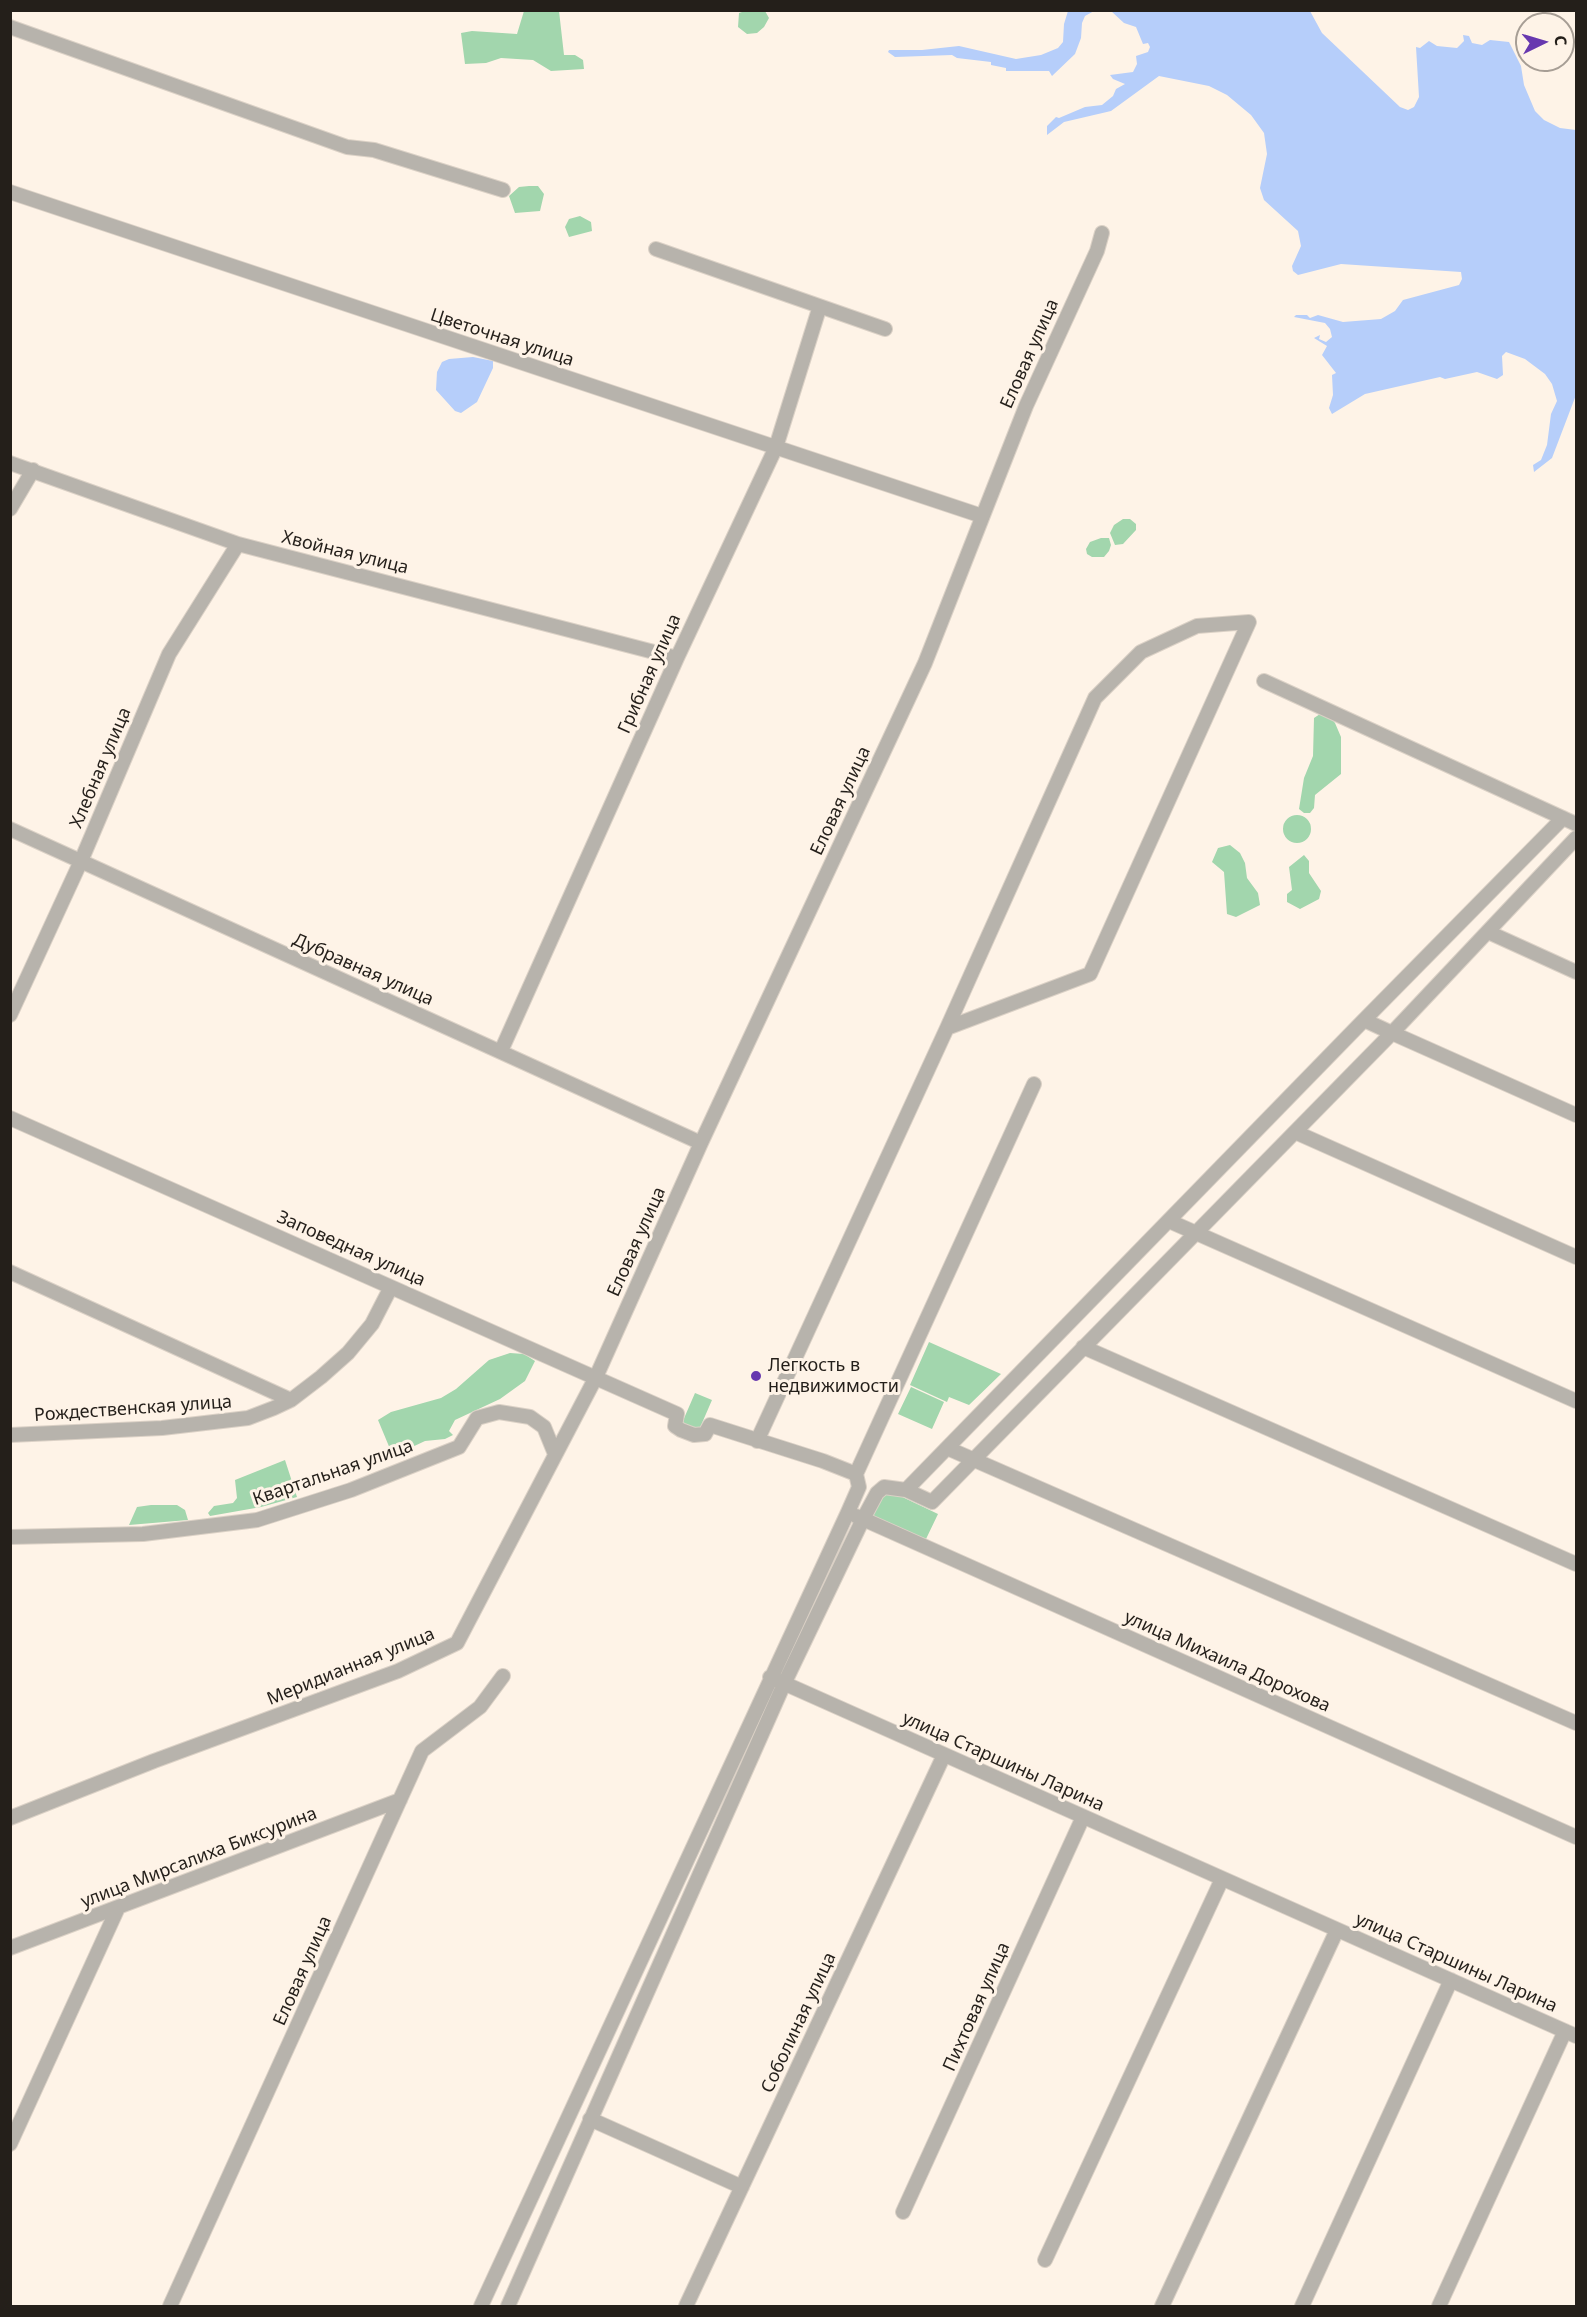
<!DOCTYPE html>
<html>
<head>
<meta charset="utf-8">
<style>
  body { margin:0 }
  #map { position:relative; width:1587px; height:2317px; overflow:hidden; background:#fef3e7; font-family:"Noto Sans",sans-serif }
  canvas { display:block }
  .frame { position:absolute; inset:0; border:12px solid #241f1a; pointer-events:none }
  .north { position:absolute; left:1515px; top:12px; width:60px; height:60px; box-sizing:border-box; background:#fef3e7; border:2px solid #a79e95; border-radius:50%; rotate:85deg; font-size:16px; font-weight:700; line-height:24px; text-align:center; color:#241f1a }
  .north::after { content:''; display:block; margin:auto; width:21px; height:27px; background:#6738af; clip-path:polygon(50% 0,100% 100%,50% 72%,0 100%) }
</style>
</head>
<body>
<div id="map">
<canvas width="1587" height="2317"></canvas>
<div class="frame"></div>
<div class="north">С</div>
</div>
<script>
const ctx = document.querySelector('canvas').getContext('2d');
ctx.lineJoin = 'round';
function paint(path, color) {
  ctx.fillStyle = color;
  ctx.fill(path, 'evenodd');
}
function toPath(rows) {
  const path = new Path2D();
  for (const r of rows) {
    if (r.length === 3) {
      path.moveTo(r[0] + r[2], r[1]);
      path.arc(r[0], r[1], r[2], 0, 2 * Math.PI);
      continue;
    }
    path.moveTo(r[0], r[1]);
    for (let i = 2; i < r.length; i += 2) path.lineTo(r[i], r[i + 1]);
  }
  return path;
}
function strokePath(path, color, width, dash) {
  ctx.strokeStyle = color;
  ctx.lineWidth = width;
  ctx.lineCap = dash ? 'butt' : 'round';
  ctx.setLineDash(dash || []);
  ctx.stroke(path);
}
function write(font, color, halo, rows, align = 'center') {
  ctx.font = font + ' "Noto Sans",sans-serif';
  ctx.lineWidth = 6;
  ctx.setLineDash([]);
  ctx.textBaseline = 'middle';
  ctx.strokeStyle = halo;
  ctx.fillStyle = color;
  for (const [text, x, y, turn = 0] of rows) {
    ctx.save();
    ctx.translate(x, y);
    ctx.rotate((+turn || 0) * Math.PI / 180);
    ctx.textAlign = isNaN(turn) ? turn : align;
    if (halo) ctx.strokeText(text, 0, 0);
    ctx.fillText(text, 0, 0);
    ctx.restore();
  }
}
const green = toPath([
  [524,11,559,11,564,55,575,55,583,60,584,69,551,71,533,60,501,58,486,63,465,64,461,33,472,31,517,34],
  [745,11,765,11,769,18,764,27,757,33,747,34,738,27,739,13],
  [529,186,538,186,544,194,540,211,515,213,509,196,519,187],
  [580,216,591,222,592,231,569,237,565,227,569,219],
  [1123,519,1130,519,1136,524,1136,530,1123,544,1115,545,1110,533,1114,525],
  [1101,538,1109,538,1111,545,1109,551,1104,557,1092,557,1087,554,1086,549,1090,542],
  [1323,712,1327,713,1335,723,1341,737,1341,774,1315,795,1314,808,1310,813,1304,813,1299,809,1304,778,1313,756,1314,718],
  [1297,829,14],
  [1230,845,1240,853,1245,863,1247,878,1258,893,1260,905,1236,917,1227,914,1224,872,1212,862,1218,848],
  [1304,855,1309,861,1309,873,1321,891,1319,899,1300,909,1287,902,1287,894,1292,890,1289,867],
  [929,1342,1001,1374,969,1405,949,1397,947,1402,910,1385],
  [510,1353,524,1354,535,1361,525,1381,500,1399,455,1420,449,1431,453,1435,445,1439,425,1441,393,1456,378,1420,391,1412,441,1398,456,1389,489,1360],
  [911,1387,944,1402,932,1429,898,1414],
  [695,1393,712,1400,699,1430,682,1423],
  [285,1460,297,1497,261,1507,210,1516,208,1513,214,1506,233,1503,237,1498,235,1480],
  [892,1492,938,1514,926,1539,878,1519,872,1514,881,1495],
  [151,1505,177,1505,185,1510,188,1520,129,1525,137,1507]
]);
const water = toPath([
  [1068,11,1094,11,1085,16,1082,23,1081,38,1075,54,1052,76,1049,71,1006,71,1006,68,991,65,991,62,957,58,952,55,895,57,888,52,889,50,922,50,959,46,1016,59,1041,55,1058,48,1063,42,1064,24],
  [1111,11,1310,11,1322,33,1400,107,1408,110,1414,107,1419,97,1416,47,1420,48,1429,41,1437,46,1457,48,1464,41,1463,35,1469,36,1472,43,1482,45,1490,40,1509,42,1521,66,1524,85,1535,111,1544,120,1560,128,1576,130,1576,395,1552,458,1534,472,1533,465,1541,460,1547,445,1551,414,1557,401,1552,384,1545,374,1525,359,1506,352,1502,356,1503,375,1497,379,1477,372,1445,379,1440,377,1365,394,1332,414,1329,408,1333,395,1332,375,1336,373,1322,355,1327,346,1314,338,1320,335,1319,339,1326,342,1332,337,1330,329,1325,323,1294,317,1296,315,1307,315,1310,318,1318,315,1343,322,1381,319,1395,311,1403,300,1459,285,1462,279,1461,272,1341,264,1298,275,1293,271,1292,266,1301,246,1298,231,1264,200,1260,188,1267,154,1264,133,1251,115,1227,95,1209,86,1159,76,1111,111,1064,122,1047,135,1047,126,1056,117,1059,118,1085,107,1102,105,1113,96,1116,89,1125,84,1113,79,1110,75,1133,72,1137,64,1136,56,1148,52,1150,47,1148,43,1143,44,1136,27,1124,23],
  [473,357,493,361,493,368,477,402,461,413,455,411,436,390,437,372,442,362,449,359]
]);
const minor = toPath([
  [10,27,347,147,374,150,503,190],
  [10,192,982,516],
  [656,249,885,329],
  [10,463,238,544,677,658],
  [10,509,33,470],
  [1264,681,1576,824],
  [10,829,701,1143],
  [1576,838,1392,1033,1576,1115],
  [1488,932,1576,972],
  [10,1015,81,861,169,654,238,544],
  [1364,1020,1563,818],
  [501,1051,677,658,776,447,819,309],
  [10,1118,677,1414,675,1426,681,1430,694,1435,705,1434,710,1425,823,1461,856,1474,859,1487,848,1512,481,2306],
  [1295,1132,1576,1257],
  [1169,1221,1576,1401],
  [10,1272,291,1400],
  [1083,1347,1576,1564],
  [10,1435,162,1428,248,1418,274,1408,291,1400,321,1377,348,1353,372,1324,391,1287],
  [757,1441,947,1028,1095,698,1141,652,1197,626,1249,622,1090,974,947,1028],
  [947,1448,1576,1723],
  [856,1474,1034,1084],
  [906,1490,1364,1020,1392,1033,932,1502,906,1490,884,1487,877,1493,863,1519,1576,1837],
  [10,1537,143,1534,257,1520,351,1490,459,1447,477,1418,499,1412,530,1417,544,1427,555,1454],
  [770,1677,1576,2036],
  [10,1818,154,1761,398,1671,457,1643,596,1377,701,1143,925,663,1026,406,1097,251,1102,233],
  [10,1948,400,1800],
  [590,2119,742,2187],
  [10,2144,117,1910],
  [903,2212,1083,1817],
  [1045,2260,1222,1879],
  [170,2306,422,1751,480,1707,503,1676],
  [508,2306,784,1684,863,1519,856,1516],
  [686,2306,944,1755],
  [1162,2306,1337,1930],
  [1302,2306,1451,1980],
  [1439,2306,1565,2031]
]);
const markers = [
  [756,1376,6,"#6738af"]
];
const streetNames = [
  ["Цветочная улица",502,338,18],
  ["Еловая улица",1030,354,-66],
  ["Хвойная улица",345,553,14],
  ["Грибная улица",650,674,-66],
  ["Хлебная улица",101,768,-67],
  ["Еловая улица",841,801,-65],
  ["Дубравная улица",363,970,24],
  ["Еловая улица",637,1242,-66],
  ["Заповедная улица",351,1249,24],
  ["Рождественская улица",133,1409,-4],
  ["Квартальная улица",333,1473,-19],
  ["улица Михаила Дорохова",1227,1662,24],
  ["Меридианная улица",351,1667,-22],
  ["улица Старшины Ларина",1003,1762,24],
  ["улица Мирсалиха Биксурина",199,1858,-21],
  ["улица Старшины Ларина",1456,1963,24],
  ["Еловая улица",303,1971,-66],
  ["Пихтовая улица",977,2007,-66],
  ["Соболиная улица",799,2023,-65]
];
const poiNames = [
  ["Легкость в",768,1366],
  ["недвижимости",768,1387]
];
paint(green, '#a2d6ad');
paint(water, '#b6cefa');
strokePath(minor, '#dbd1c6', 16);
strokePath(minor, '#b7b3ac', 14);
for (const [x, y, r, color] of markers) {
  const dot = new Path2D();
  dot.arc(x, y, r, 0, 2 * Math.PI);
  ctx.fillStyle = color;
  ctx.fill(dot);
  strokePath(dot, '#fef3e7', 2);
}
write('18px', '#241f1a', '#fef3e7', streetNames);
write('18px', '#241f1a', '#fef3e7', poiNames, 'left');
</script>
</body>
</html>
